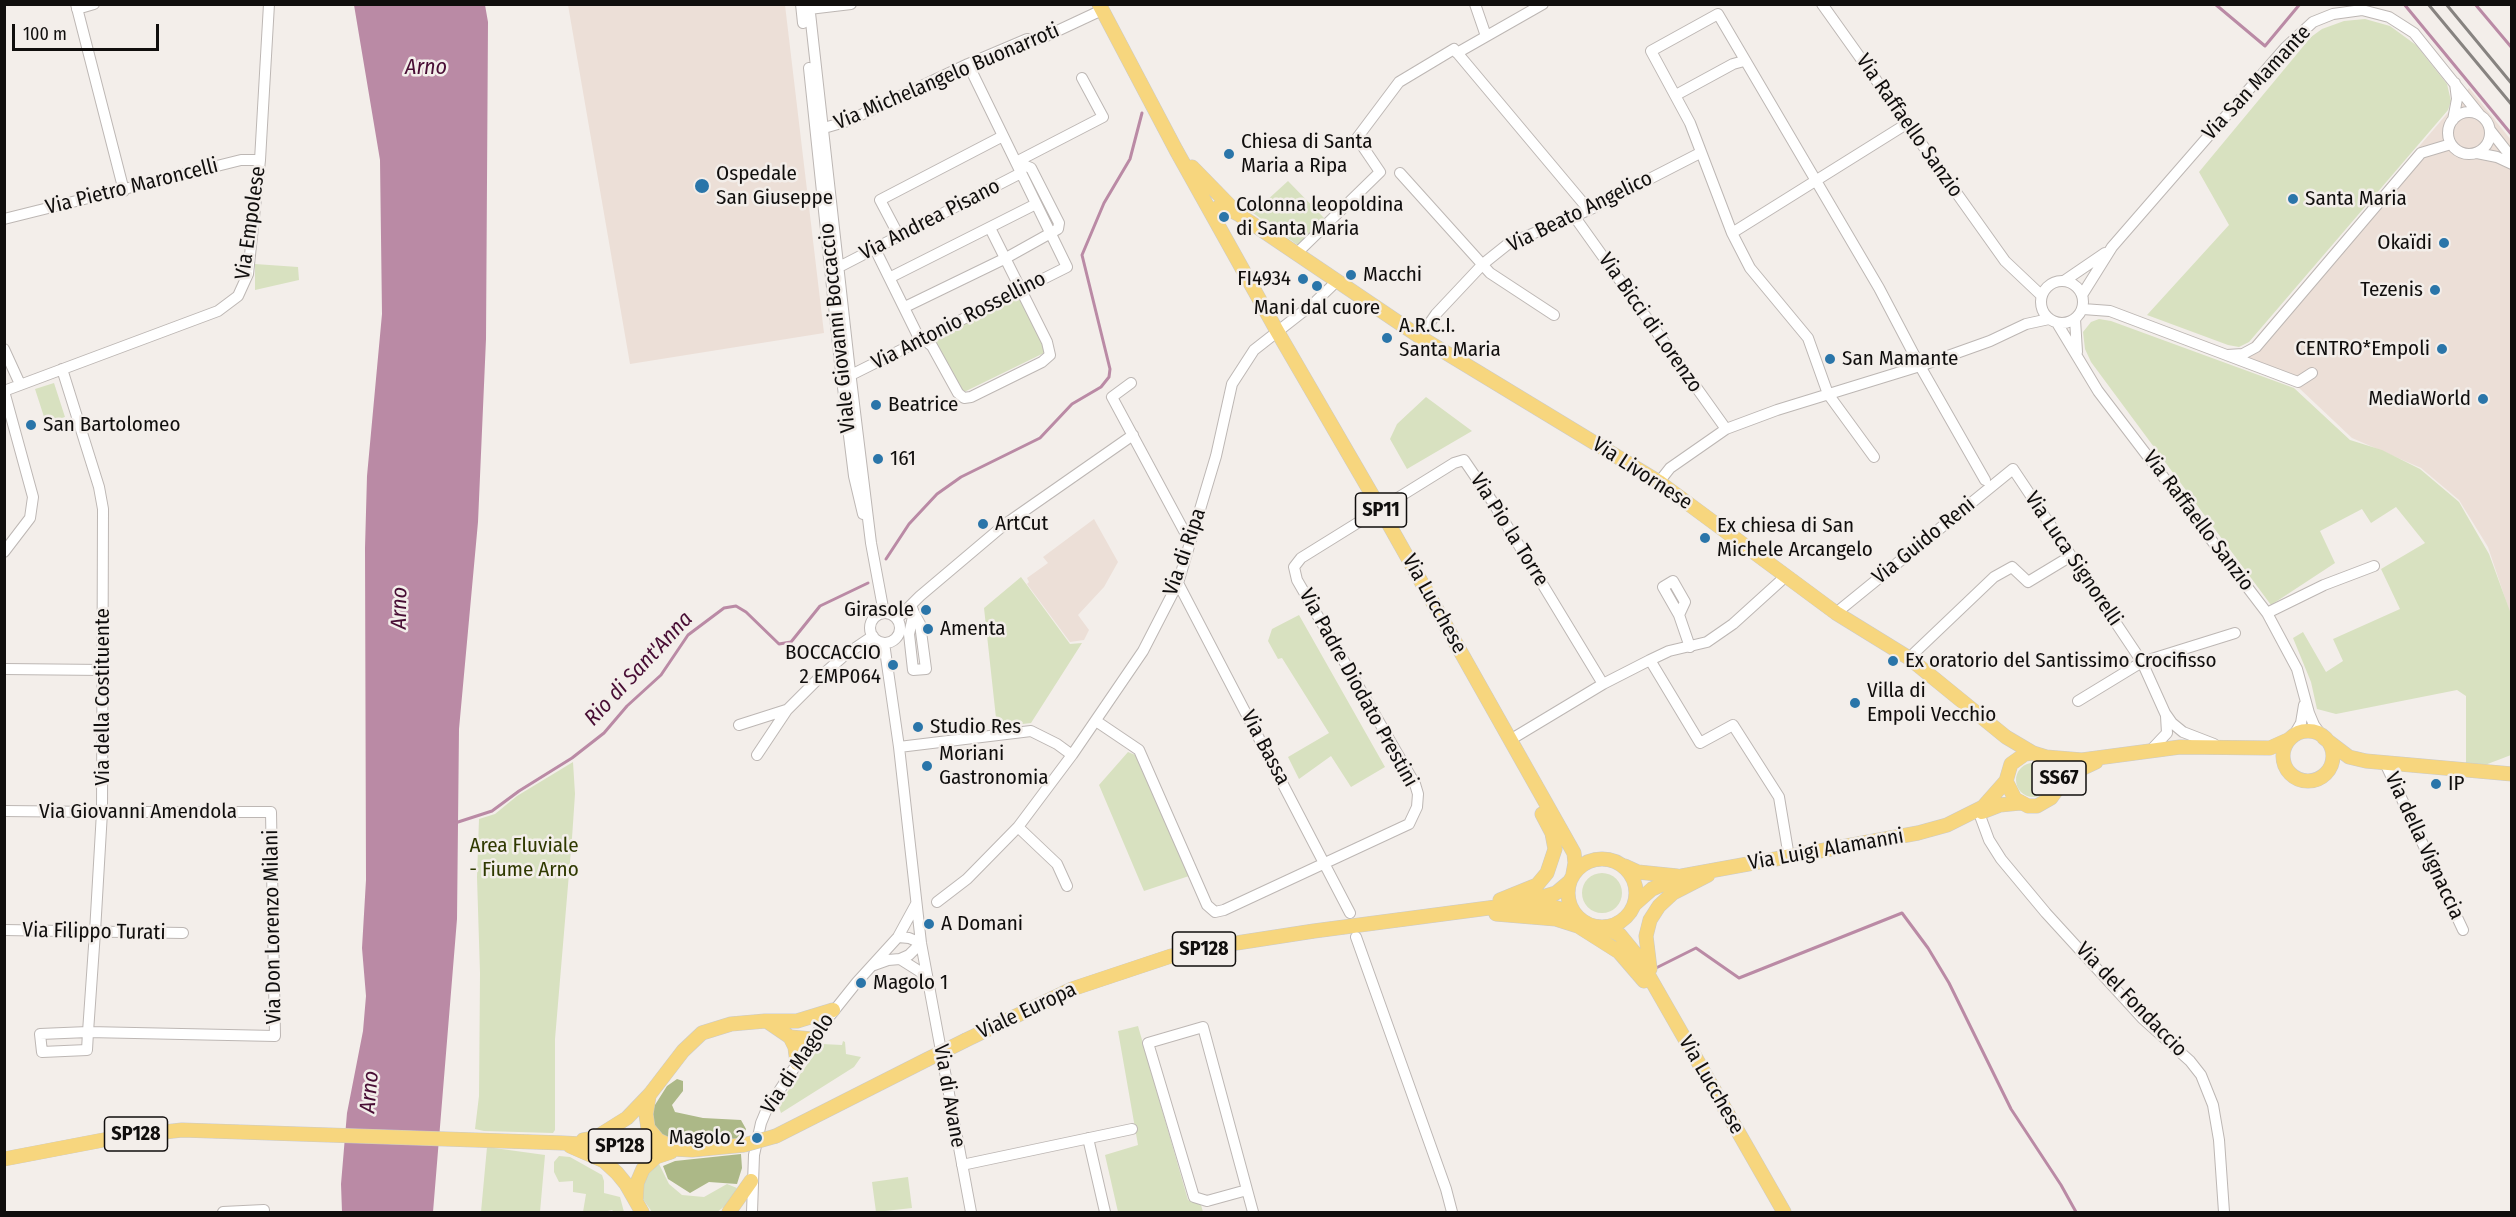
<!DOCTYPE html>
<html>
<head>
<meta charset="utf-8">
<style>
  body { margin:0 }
  #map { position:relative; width:2516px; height:1217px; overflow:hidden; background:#f3eeea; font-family:"Fira Sans Condensed",sans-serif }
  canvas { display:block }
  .frame { position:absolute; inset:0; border:6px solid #100e0d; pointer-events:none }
  .scale { position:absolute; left:12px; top:24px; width:147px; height:27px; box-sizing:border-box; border:3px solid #100e0d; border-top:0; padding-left:8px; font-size:18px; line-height:21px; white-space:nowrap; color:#100e0d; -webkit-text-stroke:4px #f3eeea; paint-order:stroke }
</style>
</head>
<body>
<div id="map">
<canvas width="2516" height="1217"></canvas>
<div class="frame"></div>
<div class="scale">100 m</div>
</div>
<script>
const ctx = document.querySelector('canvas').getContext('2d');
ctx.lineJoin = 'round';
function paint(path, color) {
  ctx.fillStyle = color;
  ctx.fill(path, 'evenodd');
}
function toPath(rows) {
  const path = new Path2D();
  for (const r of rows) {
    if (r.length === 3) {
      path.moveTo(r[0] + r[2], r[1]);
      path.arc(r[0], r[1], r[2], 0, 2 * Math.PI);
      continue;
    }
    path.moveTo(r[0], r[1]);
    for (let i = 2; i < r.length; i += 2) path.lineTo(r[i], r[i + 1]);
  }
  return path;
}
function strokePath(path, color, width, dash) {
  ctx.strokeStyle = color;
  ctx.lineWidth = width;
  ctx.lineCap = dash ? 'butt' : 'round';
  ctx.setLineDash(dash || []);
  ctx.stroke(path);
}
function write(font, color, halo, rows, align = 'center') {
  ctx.font = font + ' "Fira Sans Condensed",sans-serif';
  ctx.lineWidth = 5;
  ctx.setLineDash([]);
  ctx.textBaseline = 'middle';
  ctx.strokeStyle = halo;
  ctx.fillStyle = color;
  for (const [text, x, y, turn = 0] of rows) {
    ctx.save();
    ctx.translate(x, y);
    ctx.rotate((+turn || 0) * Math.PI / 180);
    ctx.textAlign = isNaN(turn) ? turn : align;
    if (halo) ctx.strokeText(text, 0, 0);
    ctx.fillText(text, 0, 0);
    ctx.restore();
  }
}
const built = toPath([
  [568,5,785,5,824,333,630,364],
  [2469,88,2511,140,2511,616,2488,547,2459,500,2421,468,2352,438,2299,388,2234,363],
  [1094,519,1118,562,1104,587,1078,615,1089,630,1084,640,1070,642,1027,584,1029,582,1027,578,1048,563,1043,557]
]);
const green = toPath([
  [2365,19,2390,26,2416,45,2447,84,2451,101,2448,110,2249,342,2239,347,2228,345,2147,315,2229,225,2199,172,2311,37,2322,29,2344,21],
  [1288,181,1325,219,1299,246,1253,213],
  [255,264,298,267,299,280,255,290],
  [1020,296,1046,352,962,393,932,339],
  [2099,319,2111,321,2294,388,2350,440,2382,450,2420,469,2459,502,2489,554,2511,614,2511,755,2485,765,2466,763,2466,696,2457,690,2336,714,2317,709,2311,682,2293,638,2303,632,2326,672,2343,661,2333,639,2400,609,2381,569,2425,543,2396,507,2371,523,2362,509,2320,531,2335,563,2271,605,2091,362,2085,349,2083,332,2091,322],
  [54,383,65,417,46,423,35,389],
  [1426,397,1472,431,1407,469,1390,439,1397,424],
  [1021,577,1070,644,1082,643,1031,723,997,727,984,608],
  [1299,615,1385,767,1351,787,1331,756,1299,779,1288,757,1329,733,1282,658,1278,659,1268,641,1272,629],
  [1128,752,1138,756,1189,876,1144,891,1099,785],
  [573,762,575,794,572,838,555,1039,555,1130,553,1133,484,1131,475,1129,479,1096,480,973,477,877,479,819,495,814,517,796],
  [2033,780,17],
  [1602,893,20],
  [1138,1026,1188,1200,1201,1205,1203,1212,1118,1212,1105,1155,1138,1145,1118,1031],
  [843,1041,845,1042,846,1054,861,1057,854,1067,781,1113,779,1107,783,1098,822,1044,842,1045],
  [487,1147,545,1155,540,1212,481,1212],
  [559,1156,570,1157,602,1175,604,1181,604,1193,620,1197,624,1212,614,1212,612,1210,603,1212,583,1212,586,1194,573,1192,573,1181,559,1182,554,1172,554,1162],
  [659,1164,669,1184,682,1195,704,1197,727,1184,737,1188,729,1203,717,1212,652,1212,643,1199,643,1185,648,1172],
  [908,1177,912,1208,876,1212,872,1182]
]);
const forest = toPath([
  [677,1079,683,1081,683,1091,672,1105,675,1112,703,1118,741,1120,746,1129,743,1138,711,1142,674,1141,659,1134,652,1122,653,1108,667,1086],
  [741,1154,742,1168,737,1184,709,1182,690,1193,668,1179,663,1166,675,1161]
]);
const water = toPath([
  [354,5,485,5,488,22,486,339,478,522,459,729,457,919,433,1212,342,1212,341,1184,347,1113,363,1031,366,996,362,948,366,880,365,548,367,476,382,314,380,160]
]);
const stream = toPath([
  [2215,4,2265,46,2300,4],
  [2404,4,2512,135],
  [2475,4,2512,48],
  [886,559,909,524,937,494,961,477,1040,438,1072,404,1101,387,1109,377,1110,369,1082,255,1104,203,1130,159,1142,113],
  [455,823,492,811,519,791,572,758,604,733,627,706,661,675,688,635,724,608,736,606,746,612,779,644,791,642,820,606,868,583],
  [1656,968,1696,948,1739,978,1902,913,1928,948,1949,983,2011,1109,2061,1185,2076,1212]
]);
const minor = toPath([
  [76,4,124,191],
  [801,4,803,23],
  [809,4,849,363,871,543,884,613],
  [1475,4,1486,36],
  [1822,4,2005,261,2042,296],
  [77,9,94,4],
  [809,9,851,4],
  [1457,53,1543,4],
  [809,68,840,363,854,476,863,514],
  [1676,95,1733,64,1744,61],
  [2469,133,21],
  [2453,120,2457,99,2455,83],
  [824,128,848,121,968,64,1027,39,1040,39,1102,10],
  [2490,130,2512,158],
  [2477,153,2497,157,2512,164],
  [1016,162,1103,117,1082,78],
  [1400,173,1490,273,1554,315],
  [1574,216,1726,429],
  [4,219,241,160,260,160],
  [1732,233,1908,123],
  [899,236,880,200,1003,136],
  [875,249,917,334,932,346,958,393,964,398,971,397,1042,362,1050,355,1047,342,990,228],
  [1296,254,1380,172,1357,138,1399,82,1454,49,1589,210],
  [839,267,1021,173],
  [891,277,1036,204],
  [2064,281,2105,253],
  [2062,302,21],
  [2082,295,2112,247,2285,48,2313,22,2333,14,2362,10,2389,17,2414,33,2479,114],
  [905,307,1006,258,1058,229,1059,223,1031,168,1016,162],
  [2083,309,2110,311,2298,382,2312,373],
  [2075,319,2077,352],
  [2057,323,2098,391,2267,613,2297,669,2309,713,2314,725,2322,736],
  [1420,337,1436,314,1483,264,1508,244,1589,210,1700,153],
  [4,349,20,384],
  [2227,355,2243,354,2256,347,2421,153,2451,144],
  [851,375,1067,267,968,64],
  [1131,383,1112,397,1190,542],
  [4,391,218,311,238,296,248,274,260,160,269,4],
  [4,391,33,497,30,518,4,552],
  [1874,457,1828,394,1808,338,1750,268,1732,233,1690,123,1651,51,1718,14,1879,288,1920,366,1985,480],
  [1659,482,1670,468,1726,429,1777,410,1920,366,1990,341,2026,324,2049,319],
  [1178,583,1350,913],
  [911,605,914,613,909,634,913,670,926,669,920,624,914,613],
  [1836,613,2013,469,2142,662,2165,713,2172,723,2183,732,2214,744],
  [2267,613,2324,585,2374,566],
  [885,628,15],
  [1679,615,1685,602,1673,581,1663,587,1679,615,1690,647],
  [897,619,920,596,1004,525,1133,435],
  [884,643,899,747,921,943,971,1212],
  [1909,658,1994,577,2012,567,2028,582,2071,556],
  [1650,660,1700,743,1733,725,1779,797,1789,857],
  [4,669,104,670],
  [2078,701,2142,662,2235,633],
  [1096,721,1139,750,1207,905,1215,912,1224,910,1409,824,1417,807,1418,794,1415,784,1297,580,1294,567,1301,558,1454,463,1464,460,1492,501,1603,684],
  [739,725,786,710],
  [2294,735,2301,723,2304,705],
  [1510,740,1603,684,1650,660,1669,651,1707,642,1733,624,1786,576],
  [899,747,1031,731,1057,744,1072,755],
  [2151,750,2167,733,2166,716],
  [757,755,787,710,821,676,845,655,873,636],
  [2385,763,2463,930],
  [4,811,102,812,271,812,275,1036,88,1032,40,1034,42,1052,87,1050,88,1032,95,932,102,812,103,509,99,487,62,369],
  [1979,813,1989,840,2001,859,2046,913,2142,1018,2190,1061,2201,1075,2213,1105,2219,1140,2224,1212],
  [1018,827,1057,864,1067,886],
  [937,902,967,879,1018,827,1072,755,1143,651,1178,583,1216,456,1232,384,1254,350,1314,303,1337,281],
  [4,930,183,933],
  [898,937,909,938,921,943],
  [1356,937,1446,1189,1452,1212],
  [900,959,919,971,928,980],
  [874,965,888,960,900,959,909,955,921,943],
  [1088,1138,1105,1212],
  [962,1165,1132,1129],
  [1207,1201,1194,1197,1148,1043,1203,1027,1253,1212],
  [1207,1201,1247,1190],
  [223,1212,264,1210],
  [752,1212,754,1155,761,1123,766,1111,821,1027,857,982,898,937,916,904]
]);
const major = toPath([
  [1099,4,1176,150,1277,331,1374,498,1574,853,1575,863,1573,874],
  [1192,167,1233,209],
  [1218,223,1216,209,1221,205,1238,214,1420,337,1659,482,1836,613,1909,658,2006,737,2033,753],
  [2308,756,25],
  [2324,738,2349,757,2366,761,2512,774],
  [2046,757,2082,760,2180,747,2270,748,2290,739],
  [2056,791,2077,771,2096,762],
  [1982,812,2000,805,2020,803],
  [1602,893,34],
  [1625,866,1638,872,1677,876],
  [1500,900,1537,885,1547,873,1555,849,1552,833,1542,814],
  [1635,904,1652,889,1682,876,1918,833,1947,825,1983,807,2006,781,2011,764,2025,754,2033,753,2046,757,2052,762,2059,776,2056,791,2051,798,2037,806,2028,806,2015,799,2006,781],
  [1530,905,1550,906,1574,913],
  [1496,914,1556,919,1578,926,1619,952,1644,981],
  [1604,927,1620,935,1638,957,1784,1212],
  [1650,969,1646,936,1650,920,1659,906,1673,893,1708,875],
  [768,1022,790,1037,812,1039],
  [790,1037,795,1047,797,1063],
  [966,1040,1072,989,1171,956,1230,944,1314,931,1519,904,1556,893,1569,882],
  [649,1096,646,1114,648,1128,658,1140,673,1147],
  [776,1136,926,1060],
  [583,1140,595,1138,627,1118,650,1094,683,1051,702,1033,731,1024,765,1021,797,1021,833,1010],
  [570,1146,604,1161,617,1173,626,1184,642,1212],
  [4,1159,119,1137,182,1130,563,1143,692,1150,744,1145],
  [636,1201,637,1183,643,1169,656,1157,671,1152],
  [729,1212,751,1181]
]);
const rail = toPath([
  [2428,4,2512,105],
  [2446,4,2512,84]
]);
const majorBridge = toPath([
  [926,1060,966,1040],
  [744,1145,776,1136]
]);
const markers = [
  [1229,154,6,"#2a75a9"],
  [702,186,8,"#2a75a9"],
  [2293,199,6,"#2a75a9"],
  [1224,217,6,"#2a75a9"],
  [2444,243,6,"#2a75a9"],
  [1351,275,6,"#2a75a9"],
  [1303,279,6,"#2a75a9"],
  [1317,286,6,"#2a75a9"],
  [2435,290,6,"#2a75a9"],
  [1387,338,6,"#2a75a9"],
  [2442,349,6,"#2a75a9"],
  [1830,359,6,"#2a75a9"],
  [2483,399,6,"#2a75a9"],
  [876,405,6,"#2a75a9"],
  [31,425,6,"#2a75a9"],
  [878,459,6,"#2a75a9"],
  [983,524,6,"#2a75a9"],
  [1705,538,6,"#2a75a9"],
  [926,610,6,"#2a75a9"],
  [928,629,6,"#2a75a9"],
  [1893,661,6,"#2a75a9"],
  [893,665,6,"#2a75a9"],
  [1855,703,6,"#2a75a9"],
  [918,727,6,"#2a75a9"],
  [927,766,6,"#2a75a9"],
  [2436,784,6,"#2a75a9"],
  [929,924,6,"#2a75a9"],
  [861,983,6,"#2a75a9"],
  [757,1138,6,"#2a75a9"]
];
const shields = [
  [1381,510,51],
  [2059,778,54],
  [1204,949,63],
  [136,1134,63],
  [620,1146,63]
];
const shieldNames = [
  ["SP11",1381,510],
  ["SS67",2059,778],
  ["SP128",1204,949],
  ["SP128",136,1134],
  ["SP128",620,1146]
];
const streetNames = [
  ["Via Michelangelo Buonarroti",947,77,-23],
  ["Via San Mamante",2257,83,-47],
  ["Via Raffaello Sanzio",1909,126,55],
  ["Via Pietro Maroncelli",132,187,-14],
  ["Via Beato Angelico",1580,212,-26],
  ["Via Andrea Pisano",930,220,-27],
  ["Via Empolese",251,223,-82],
  ["Via Antonio Rossellino",959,321,-27],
  ["Via Bicci di Lorenzo",1650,323,55],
  ["Viale Giovanni Boccaccio",838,328,-96],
  ["Via Livornese",1642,474,33],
  ["Via Raffaello Sanzio",2198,521,53],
  ["Via Pio la Torre",1509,530,58],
  ["Via Guido Reni",1924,541,-39],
  ["Via di Ripa",1185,552,-71],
  ["Via Luca Signorelli",2073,559,56],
  ["Via Lucchese",1434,604,61],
  ["Via Padre Diodato Prestini",1358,688,61],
  ["Via della Costituente",103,697,-90],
  ["Via Bassa",1265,748,62],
  ["Via Giovanni Amendola",138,812],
  ["Via della Vignaccia",2424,846,65],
  ["Via Luigi Alamanni",1826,850,-10],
  ["Via Don Lorenzo Milani",273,927,-91],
  ["Via Filippo Turati",94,932,1],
  ["Via del Fondaccio",2131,1000,46],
  ["Viale Europa",1027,1011,-25],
  ["Via di Magolo",798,1064,-57],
  ["Via Lucchese",1711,1085,60],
  ["Via di Avane",949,1096,80]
];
const poiNames = [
  ["Chiesa di Santa",1241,142],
  ["Maria a Ripa",1241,166],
  ["Ospedale",716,174],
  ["San Giuseppe",716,198],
  ["Santa Maria",2305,199],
  ["Colonna leopoldina",1236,205],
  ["di Santa Maria",1236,229],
  ["Okaïdi",2432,243,"right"],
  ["Macchi",1363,275],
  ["FI4934",1291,279,"right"],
  ["Tezenis",2423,290,"right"],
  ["Mani dal cuore",1317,308,"center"],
  ["A.R.C.I.",1399,326],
  ["Santa Maria",1399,350],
  ["CENTRO*Empoli",2430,349,"right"],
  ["San Mamante",1842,359],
  ["MediaWorld",2471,399,"right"],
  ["Beatrice",888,405],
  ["San Bartolomeo",43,425],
  ["161",890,459],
  ["ArtCut",995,524],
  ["Ex chiesa di San",1717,526],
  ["Michele Arcangelo",1717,550],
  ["Girasole",914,610,"right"],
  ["Amenta",940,629],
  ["BOCCACCIO",881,653,"right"],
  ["2 EMP064",881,677,"right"],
  ["Ex oratorio del Santissimo Crocifisso",1905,661],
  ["Villa di",1867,691],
  ["Empoli Vecchio",1867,715],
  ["Studio Res",930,727],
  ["Moriani",939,754],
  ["Gastronomia",939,778],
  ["IP",2448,784],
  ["A Domani",941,924],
  ["Magolo 1",873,983],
  ["Magolo 2",745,1138,"right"]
];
const parkNames = [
  ["Area Fluviale",524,846],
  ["- Fiume Arno",524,870]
];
const waterNames = [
  ["Arno",426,68],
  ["Arno",400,608,-89],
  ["Rio di Sant'Anna",639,669,-47],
  ["Arno",370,1092,-85]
];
paint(built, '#ecdfd7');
paint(green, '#d8e1c0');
paint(forest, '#acb887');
paint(water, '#ba8aa5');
strokePath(stream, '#ba8aa5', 3);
strokePath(minor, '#bdb7b4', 12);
strokePath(major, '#cacaca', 15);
strokePath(minor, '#fff', 10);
strokePath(major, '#f7d67e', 14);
strokePath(rail, '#878380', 3);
strokePath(majorBridge, '#cacaca', 15, []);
strokePath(majorBridge, '#f7d67e', 14);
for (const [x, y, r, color] of markers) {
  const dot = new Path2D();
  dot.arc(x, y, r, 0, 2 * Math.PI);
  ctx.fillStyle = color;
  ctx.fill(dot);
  strokePath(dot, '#f3eeea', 2);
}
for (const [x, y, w] of shields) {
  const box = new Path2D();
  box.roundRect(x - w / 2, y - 17, w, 34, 4.5);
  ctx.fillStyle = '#f3eeea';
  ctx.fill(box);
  strokePath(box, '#100e0d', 1.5);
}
write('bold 20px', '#100e0d', null, shieldNames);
write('21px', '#100e0d', '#f3eeea', streetNames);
write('21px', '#100e0d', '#f3eeea', poiNames, 'left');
write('21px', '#2f3900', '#f3eeea', parkNames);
write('italic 22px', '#480d34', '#f3eeea', waterNames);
</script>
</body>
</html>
